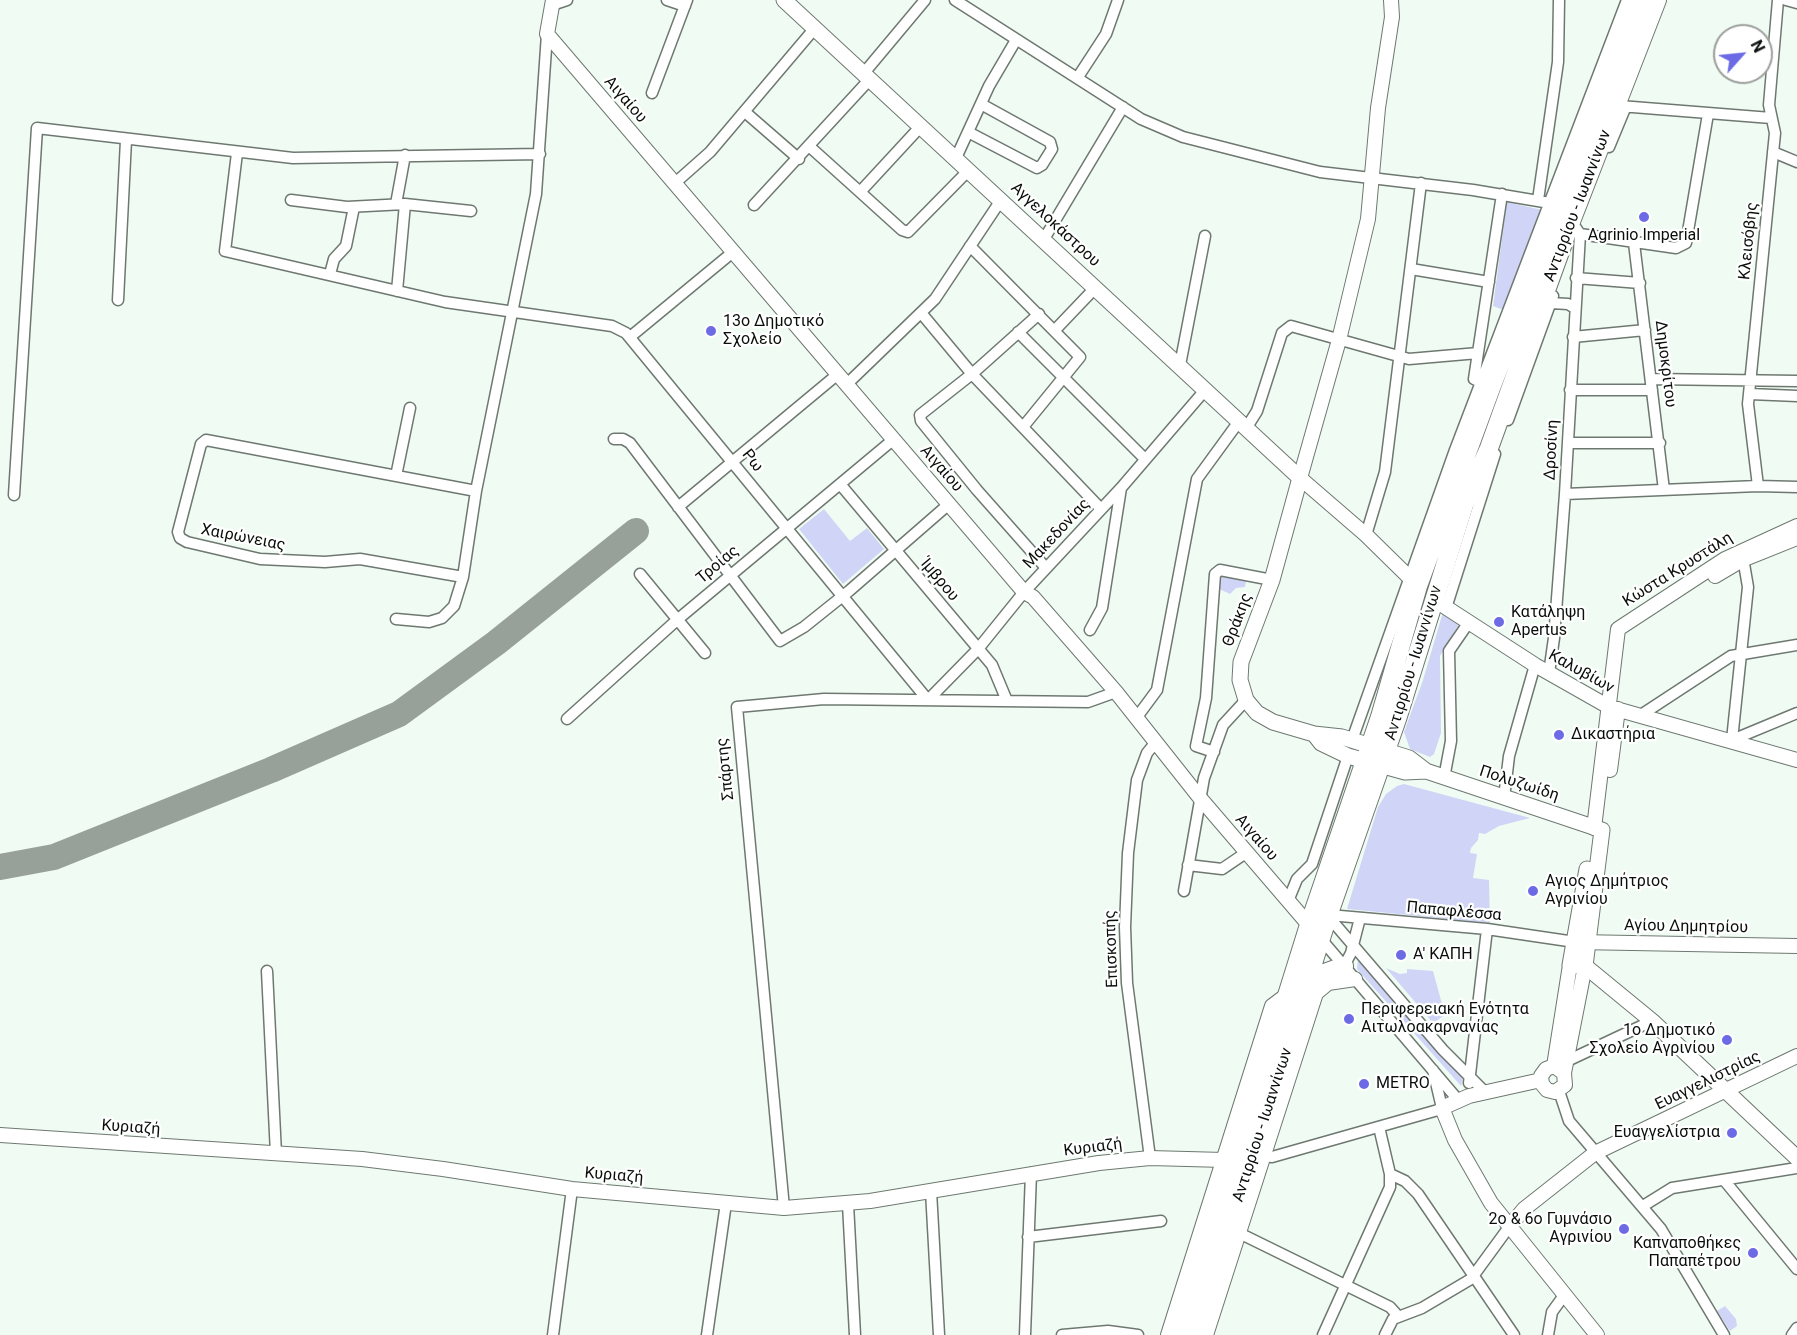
<!DOCTYPE html>
<html>
<head>
<meta charset="utf-8">
<style>
  body { margin:0 }
  #map { position:relative; width:1797px; height:1335px; overflow:hidden; background:#f0fcf3; font-family:Roboto,sans-serif }
  canvas { display:block }
  .north { position:absolute; left:1713px; top:24px; width:60px; height:60px; box-sizing:border-box; background:#fff; border:2px solid #9d9f9d; border-radius:50%; rotate:63deg; font-size:16px; font-weight:700; line-height:24px; text-align:center; color:#0a0e0b }
  .north::after { content:''; display:block; margin:auto; width:21px; height:27px; background:#6c6be5; clip-path:polygon(50% 0,100% 100%,50% 72%,0 100%) }
</style>
</head>
<body>
<div id="map">
<canvas width="1797" height="1335"></canvas>
<div class="north">N</div>
</div>
<script>
const ctx = document.querySelector('canvas').getContext('2d');
ctx.lineJoin = 'round';
function paint(path, color) {
  ctx.fillStyle = color;
  ctx.fill(path, 'evenodd');
}
function toPath(rows) {
  const path = new Path2D();
  for (const r of rows) {
    path.moveTo(r[0], r[1]);
    for (let i = 2; i < r.length; i += 2) path.lineTo(r[i], r[i + 1]);
  }
  return path;
}
function strokePath(path, color, width, dash) {
  ctx.strokeStyle = color;
  ctx.lineWidth = width;
  ctx.lineCap = dash ? 'butt' : 'round';
  ctx.setLineDash(dash || []);
  ctx.stroke(path);
}
function write(font, color, halo, rows, align = 'center') {
  ctx.font = font + ' Roboto,sans-serif';
  ctx.lineWidth = 4.5;
  ctx.setLineDash([]);
  ctx.textBaseline = 'middle';
  ctx.strokeStyle = halo;
  ctx.fillStyle = color;
  for (const [text, x, y, turn = 0] of rows) {
    ctx.save();
    ctx.translate(x, y);
    ctx.rotate((+turn || 0) * Math.PI / 180);
    ctx.textAlign = isNaN(turn) ? turn : align;
    if (halo) ctx.strokeText(text, 0, 0);
    ctx.fillText(text, 0, 0);
    ctx.restore();
  }
}
const green = toPath([
  [1507,202,1542,210,1506,311,1493,306],
  [824,509,850,541,867,528,884,549,843,584,799,529],
  [1219,576,1246,581,1245,587,1236,588,1230,594,1217,588],
  [1443,612,1459,624,1440,656,1441,733,1434,754,1430,757,1410,749,1404,732,1423,680],
  [1404,784,1530,818,1499,826,1485,834,1479,833,1478,840,1471,848,1470,853,1477,854,1473,878,1489,880,1490,923,1347,909,1378,807,1386,794,1397,786],
  [1358,959,1463,1077,1461,1086,1357,969],
  [1386,968,1400,974,1407,973,1407,969,1433,971,1445,1015,1433,1023],
  [1725,1306,1736,1319,1737,1326,1730,1331,1717,1311]
]);
const taxiway = toPath([
  [0,867,54,857,271,770,399,714,496,643,636,531]
]);
const minor = toPath([
  [667,0,685,6],
  [955,0,1141,119,1183,137,1320,172,1473,190,1550,203],
  [1786,0,1797,3],
  [552,5,567,0],
  [864,73,925,0],
  [1078,77,1106,34,1118,0],
  [652,93,687,0],
  [1620,106,1771,118],
  [745,112,799,159],
  [968,132,1037,168,1042,165,1052,149,1050,142,981,104],
  [810,147,860,192,921,126],
  [1609,147,1626,106],
  [1773,152,1797,162],
  [237,153,225,251,445,302,612,326,626,333,927,699],
  [956,158,989,86,1016,40],
  [675,183,710,152,815,28],
  [860,192,902,230,908,232,969,170],
  [291,200,347,207,405,204,471,211],
  [1538,200,1558,62,1559,0],
  [396,204,405,155],
  [754,205,870,79],
  [1580,234,1676,248,1686,243,1708,114],
  [1044,239,1123,107],
  [1634,243,1664,490],
  [970,246,1080,357,1023,427],
  [1411,269,1489,282],
  [330,274,334,259,346,246,354,207],
  [1576,278,1640,283],
  [397,291,405,204],
  [118,300,126,140],
  [1551,303,1568,304,1573,307],
  [922,314,972,374,1101,509],
  [1039,314,972,374,920,415,921,421,977,490,1046,568],
  [1055,330,1096,287],
  [1018,332,1145,459],
  [630,337,733,252],
  [1573,337,1645,330],
  [1180,365,1205,236],
  [1651,379,1797,381],
  [847,384,935,299,1001,200],
  [1488,386,1474,379,1502,194],
  [1570,390,1652,390],
  [1750,394,1797,396],
  [1508,420,1553,296],
  [1247,427,1257,411,1282,333,1291,326,1409,359,1478,353],
  [614,439,623,439,630,443,780,641,804,627,849,591,949,504],
  [1568,443,1660,443],
  [396,476,410,408],
  [840,484,992,665,1007,701],
  [1758,486,1748,404,1775,133,1769,105,1778,0],
  [1565,494,1758,486,1797,487],
  [14,495,37,128,293,158,540,154],
  [678,507,838,374],
  [1366,535,1385,472,1421,183],
  [1742,552,1748,587,1732,740,1797,713],
  [640,574,705,653],
  [463,577,360,559,325,562,260,559,187,542,180,538,178,532,201,444,206,440,476,491],
  [1446,608,1495,454],
  [396,619,429,622,442,618,454,606,463,577,476,491,536,194,547,34],
  [1090,630,1102,608,1121,488],
  [1549,673,1554,638,1565,494,1580,234,1576,228],
  [929,699,978,649,1024,592,1121,488,1206,389],
  [1641,715,1731,656,1797,645],
  [1137,717,1157,690,1197,479,1240,420],
  [567,719,677,620,894,439],
  [1352,740,1455,450,1627,0],
  [1214,752,1196,746,1206,698,1215,574,1220,570,1272,580],
  [1444,778,1451,741,1449,651,1469,622],
  [1504,798,1509,756,1535,665],
  [1188,865,1222,869,1247,852],
  [1184,891,1204,778,1223,725,1246,700],
  [1288,901,1297,879,1312,864,1348,756],
  [1329,915,1487,929,1575,942],
  [1328,916,1443,1050,1485,1092],
  [1321,939,1459,1101],
  [1344,966,1351,953,1360,918],
  [267,971,276,1154],
  [1567,1061,1652,1021],
  [1469,1083,1487,929],
  [1559,1091,1569,1121,1661,1229,1724,1335],
  [1264,1156,1272,1157,1438,1110,1442,1108,1433,1070],
  [1150,1158,1127,983,1125,927,1128,853,1137,780,1147,753,1156,742],
  [1390,1174,1405,1181,1418,1194,1514,1335],
  [1724,1180,1797,1269],
  [931,1191,939,1335],
  [848,1204,855,1335],
  [1643,1206,1672,1188,1797,1168],
  [784,1208,737,707,824,699,1088,702,1116,692],
  [1239,1233,1390,1307,1398,1316],
  [1028,1237,1161,1221],
  [553,1335,572,1189],
  [707,1335,726,1203],
  [1025,1335,1031,1173],
  [1062,1335,1108,1331,1138,1335],
  [1323,1335,1390,1187,1390,1174,1379,1127],
  [1385,1335,1393,1319,1422,1308,1471,1279,1509,1227],
  [1548,1335,1552,1312,1565,1294],
  [1792,1335,1797,1328]
]);
const tertiary = toPath([
  [553,0,547,34,1024,592,1033,597,1116,692,1200,798,1309,925],
  [1391,0,1392,17,1378,108,1368,219,1339,340,1300,478,1366,535,1418,586],
  [1715,576,1742,560,1797,538],
  [1433,599,1535,665,1609,707,1797,760],
  [1610,770,1618,709],
  [1594,828,1618,629,1725,559,1797,526],
  [1577,942,1797,946],
  [1554,1066,1570,965],
  [1564,1073,1554,1066,1546,1069,1541,1076,1542,1084,1547,1090,1555,1092,1565,1085,1564,1073,1585,966],
  [1541,1080,1469,1096,1442,1108,1455,1140,1491,1203,1597,1335],
  [0,1135,362,1159,443,1169,572,1189,784,1208,870,1201,1099,1163,1150,1158,1224,1160],
  [1509,1227,1524,1209,1595,1153,1797,1056],
  [1168,1335,1272,1006,1288,994],
  [1206,1335,1316,993,1328,983,1355,979]
]);
const secondary = toPath([
  [784,0,1300,478,1272,580,1241,662,1240,680,1246,700,1257,713,1273,722,1314,734,1342,737,1409,758,1426,771],
  [1314,734,1321,743,1348,756,1405,772,1426,771,1602,830,1585,966],
  [1587,869,1570,965,1585,966,1652,1021,1797,1158]
]);
const primary = toPath([
  [1308,987,1319,975,1344,966],
  [1181,1335,1309,925,1380,717,1418,586,1491,388,1641,0],
  [1195,1335,1328,916,1397,719,1464,505,1489,448,1570,224,1657,0]
]);
const markers = [
  [1644,217,6,"#6c6be5"],
  [711,331,6,"#6c6be5"],
  [1499,622,6,"#6c6be5"],
  [1559,735,6,"#6c6be5"],
  [1533,891,6,"#6c6be5"],
  [1401,955,6,"#6c6be5"],
  [1349,1019,6,"#6c6be5"],
  [1727,1040,6,"#6c6be5"],
  [1364,1084,6,"#6c6be5"],
  [1732,1133,6,"#6c6be5"],
  [1624,1229,6,"#6c6be5"],
  [1753,1253,6,"#6c6be5"]
];
const streetNames = [
  ["Αιγαίου",625,100,49],
  ["Αντιρρίου - Ιωαννίνων",1578,206,-69],
  ["Αγγελοκάστρου",1055,225,43],
  ["Κλεισόβης",1749,241,-84],
  ["Δημοκρίτου",1665,364,83],
  ["Δροσίνη",1552,450,-87],
  ["Ρω",752,461,52],
  ["Αιγαίου",941,469,49],
  ["Μακεδονίας",1057,534,-47],
  ["Χαιρώνειας",243,538,11],
  ["Τροίας",718,565,-40],
  ["Κώστα Κρυστάλη",1678,570,-32],
  ["Ίμβρου",939,580,50],
  ["Θράκης",1238,620,-69],
  ["Αντιρρίου - Ιωαννίνων",1414,663,-73],
  ["Καλυβίων",1581,672,29],
  ["Σπάρτης",726,769,-96],
  ["Πολυζωίδη",1519,784,18],
  ["Αιγαίου",1256,838,49],
  ["Παπαφλέσσα",1454,912,5],
  ["Αγίου Δημητρίου",1686,927,1],
  ["Επισκοπής",1112,949,-92],
  ["Ευαγγελιστρίας",1708,1081,-26],
  ["Αντιρρίου - Ιωαννίνων",1263,1125,-72],
  ["Κυριαζή",131,1128,4],
  ["Κυριαζή",1093,1148,-7],
  ["Κυριαζή",614,1176,5]
];
const poiNames = [
  ["Agrinio Imperial",1644,236,"center"],
  ["13ο Δημοτικό",723,322],
  ["Σχολείο",723,340],
  ["Κατάληψη",1511,613],
  ["Apertus",1511,631],
  ["Δικαστήρια",1571,735],
  ["Αγιος Δημήτριος",1545,882],
  ["Αγρινίου",1545,900],
  ["Α' ΚΑΠΗ",1413,955],
  ["Περιφερειακή Ενότητα",1361,1010],
  ["Αιτωλοακαρνανίας",1361,1028],
  ["1ο Δημοτικό",1715,1031,"right"],
  ["Σχολείο Αγρινίου",1715,1049,"right"],
  ["METRO",1376,1084],
  ["Ευαγγελίστρια",1720,1133,"right"],
  ["2ο & 6ο Γυμνάσιο",1612,1220,"right"],
  ["Αγρινίου",1612,1238,"right"],
  ["Καπναποθήκες",1741,1244,"right"],
  ["Παπαπέτρου",1741,1262,"right"]
];
paint(green, '#d0d5f7');
strokePath(taxiway, '#98a09a', 26);
strokePath(minor, '#6e7870', 13);
strokePath(tertiary, '#6e7870', 16);
strokePath(secondary, '#6e7870', 17);
strokePath(primary, '#6e7870', 20);
strokePath(minor, '#fff', 10);
strokePath(tertiary, '#fff', 14);
strokePath(secondary, '#fff', 15);
strokePath(primary, '#fff', 18);
for (const [x, y, r, color] of markers) {
  const dot = new Path2D();
  dot.arc(x, y, r, 0, 2 * Math.PI);
  ctx.fillStyle = color;
  ctx.fill(dot);
  strokePath(dot, '#fff', 2);
}
write('16px', '#0a0e0b', '#fff', streetNames);
write('16px', '#0a0e0b', '#fff', poiNames, 'left');
</script>
</body>
</html>
